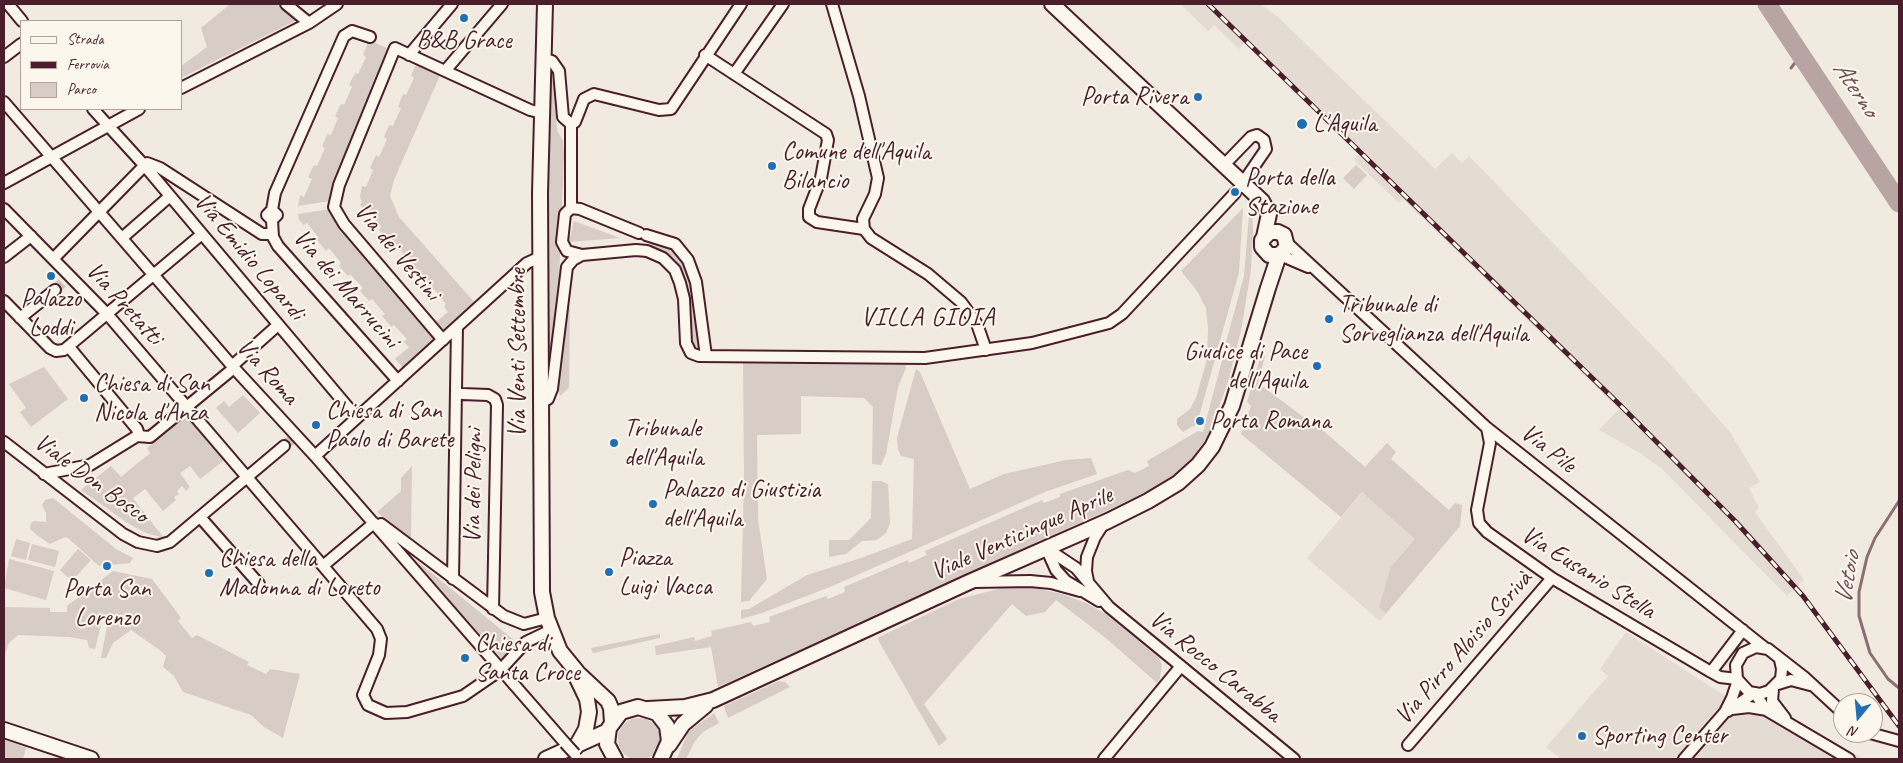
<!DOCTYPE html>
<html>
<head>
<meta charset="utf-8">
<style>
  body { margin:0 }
  #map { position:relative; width:1903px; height:763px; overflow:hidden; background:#f0eae0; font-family:Caveat,sans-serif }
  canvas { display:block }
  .frame { position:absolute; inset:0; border:5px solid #4a1f2b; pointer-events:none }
  .legend { position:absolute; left:20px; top:20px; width:162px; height:90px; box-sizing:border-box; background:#fbf7ec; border:1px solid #b4a19f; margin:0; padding:6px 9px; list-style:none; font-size:15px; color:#4a1f2b }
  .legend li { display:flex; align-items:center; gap:10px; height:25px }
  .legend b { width:25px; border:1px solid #b4a19f }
  .north { position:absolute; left:1833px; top:693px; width:50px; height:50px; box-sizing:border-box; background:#fbf7ec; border:1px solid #b4a19f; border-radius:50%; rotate:197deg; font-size:14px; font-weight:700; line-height:20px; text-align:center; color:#4a1f2b }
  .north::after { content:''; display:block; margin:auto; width:18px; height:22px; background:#1f6fb2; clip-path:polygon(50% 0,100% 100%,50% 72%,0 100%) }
</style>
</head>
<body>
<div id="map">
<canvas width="1903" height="763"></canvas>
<div class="frame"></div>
<ul class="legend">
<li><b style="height:6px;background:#fbf7ec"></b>Strada</li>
<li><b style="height:6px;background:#4a1f2b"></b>Ferrovia</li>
<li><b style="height:14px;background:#d8ccc6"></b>Parco</li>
</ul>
<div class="north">N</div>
</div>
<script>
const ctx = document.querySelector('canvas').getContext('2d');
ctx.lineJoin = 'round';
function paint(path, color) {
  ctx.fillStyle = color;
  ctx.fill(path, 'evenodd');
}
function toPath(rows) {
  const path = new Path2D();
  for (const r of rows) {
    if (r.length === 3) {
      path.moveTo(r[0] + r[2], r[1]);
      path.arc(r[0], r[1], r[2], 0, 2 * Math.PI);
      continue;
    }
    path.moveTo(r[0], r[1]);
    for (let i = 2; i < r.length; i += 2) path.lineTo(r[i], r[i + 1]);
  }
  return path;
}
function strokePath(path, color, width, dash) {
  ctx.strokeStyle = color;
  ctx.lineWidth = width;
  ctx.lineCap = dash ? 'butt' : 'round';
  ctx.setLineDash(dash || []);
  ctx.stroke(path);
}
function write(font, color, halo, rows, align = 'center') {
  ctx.font = font + ' Caveat,sans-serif';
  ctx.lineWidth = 4;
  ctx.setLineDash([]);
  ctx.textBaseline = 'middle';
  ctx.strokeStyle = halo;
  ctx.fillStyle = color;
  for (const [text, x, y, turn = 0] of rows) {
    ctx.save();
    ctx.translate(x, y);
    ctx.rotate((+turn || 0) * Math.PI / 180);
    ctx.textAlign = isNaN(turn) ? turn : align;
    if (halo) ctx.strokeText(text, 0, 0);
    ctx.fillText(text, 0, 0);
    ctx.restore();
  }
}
const built = toPath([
  [1180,4,1258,4,1263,6,1277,16,1435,169,1452,153,1462,163,1469,156,1668,362,1730,432,1760,482,1749,488,1759,508,1755,512,1804,580,1787,596,1662,469,1640,453,1599,430,1619,409,1403,199,1399,203,1354,160,1359,154,1244,43,1239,49,1214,25,1208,31],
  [1388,462,1460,526,1380,621,1307,558],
  [1626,632,1722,694,1775,721,1784,712,1863,759,1561,759,1546,747,1608,676,1600,669]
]);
const green = toPath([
  [230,4,276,4,297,20,181,78,181,66,207,47,201,28],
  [369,40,391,50,333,188,330,201,298,206,300,195,304,197,312,179,308,177,314,165,317,166,325,148,322,147,327,134,331,135,338,118,335,116,341,104,344,105,352,87,349,85,355,73,358,74,366,57,363,55],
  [417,62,441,73,394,180,390,196,399,217,475,303,444,333,435,323,448,312,444,307,446,304,434,289,431,291,422,281,425,278,412,264,409,266,401,255,403,253,391,238,388,240,379,230,381,227,369,212,366,214,360,204,362,203,360,197,362,186,366,187,373,170,370,168,376,155,379,157,387,139,384,137,389,125,393,126,401,108,398,107,403,94,406,95,414,78,411,76],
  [549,72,554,83,557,130,563,141,564,155,559,282,547,395,545,218],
  [1356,165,1367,175,1354,189,1343,178],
  [1243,208,1239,272,1197,424,1183,432,1177,425,1177,419,1190,409,1196,398,1207,359,1208,329,1206,308,1197,291,1181,271],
  [331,209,334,218,438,339,404,369,395,359,409,347,404,342,407,339,394,325,391,327,382,316,385,314,372,299,369,301,360,291,363,288,350,274,348,276,339,266,341,263,329,248,326,251,317,240,319,238,307,223,304,225,299,220,298,214],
  [1249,215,1252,215,1253,229,1251,270,1241,331,1228,382,1209,434,1194,457,1175,474,1151,490,1122,504,718,687,711,647,656,655,655,646,694,637,695,641,712,636,711,631,751,622,753,626,770,622,769,617,826,596,828,599,845,592,844,587,908,560,909,563,927,555,925,551,1042,500,1044,503,1060,497,1060,494,1128,470,1135,473,1149,466,1147,461,1198,431,1203,432,1223,357,1226,358,1231,344,1226,342,1244,276],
  [574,221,620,238,569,242],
  [655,242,669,246,680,254,693,283,700,345,698,351,690,349,683,285,651,248,651,244],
  [566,299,570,308,569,388,560,396,557,387],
  [1261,355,1265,356,1258,383,1310,422,1312,421,1365,467,1387,443,1396,452,1391,459,1449,510,1455,503,1462,505,1460,526,1386,613,1379,607,1391,567,1415,539,1362,492,1341,517,1241,434,1251,406,1247,402],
  [743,363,906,365,906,368,898,387,886,454,881,465,872,464,873,407,864,398,801,396,801,434,757,435,758,519,767,579,749,601,741,602,744,480],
  [44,367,68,399,31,427,20,412,26,408,9,384],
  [916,369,920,372,970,489,1004,474,1066,460,1091,458,1097,474,1045,492,830,587,762,613,741,619,741,610,749,609,807,575,861,558,912,539,914,459,901,456,898,450,897,438],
  [243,395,260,413,238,433,216,408,224,401,229,407],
  [187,414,226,459,200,479,190,466,180,473,190,487,186,491,182,486,177,491,179,494,174,497,176,500,163,511,145,489,133,498,164,538,146,533,129,524,81,490,111,466,121,477,150,453,147,448],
  [412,466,411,542,377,512,401,491,401,478],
  [872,481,881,481,888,484,890,523,886,533,877,540,862,541,846,554,829,557,829,540,849,540,871,518],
  [53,498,116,549,133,558,130,563,99,566,68,538,65,537,50,544,38,536,30,529,31,523,34,521,46,522,46,513,42,505,45,500],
  [16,539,30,543,26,560,11,556],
  [32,544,59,551,55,567,28,560],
  [78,549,91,560,72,581,60,570],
  [407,553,514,640,514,647,503,660],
  [9,559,54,571,46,600,4,588],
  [113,571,152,579,181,618,178,621,192,638,197,635,249,662,247,665,266,674,270,669,300,674,283,738,264,727,251,715,183,692,174,676,163,667,166,656,161,651,131,630,113,643,106,658,101,658,109,616,103,617,95,649,89,648,87,640,69,637,18,635,9,643,4,657,4,607,50,608,50,612,67,612,67,606],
  [1006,587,1030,587,1062,594,1086,603,1109,616,1159,658,1162,664,1160,678,1157,683,1107,639,1056,600,1045,612,1026,616,1012,604,924,704,947,739,939,746,877,638,959,599],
  [660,634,660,638,593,653,591,648],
  [779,681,785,682,790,687,728,718,724,706],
  [714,713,719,723,703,732,695,741,686,759,677,759,688,732],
  [639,739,21],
  [4,740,26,747,23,759,4,759]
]);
const stream = toPath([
  [1791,68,1798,59,1799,51],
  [1899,501,1875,538,1867,557,1859,592,1859,616,1870,653,1888,679,1899,688]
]);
const river = toPath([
  [1767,4,1899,203]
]);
const minorTunnel = toPath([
  [55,290,67,278],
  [284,446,292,439]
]);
const minor = toPath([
  [8,4,22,21],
  [286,4,309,23],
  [832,4,859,96,878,178,875,194,863,219,864,229,871,238,928,274,961,302,977,324,986,350],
  [409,55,452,4],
  [705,55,826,134,828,140,821,178,809,209,809,217,817,222,864,229],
  [4,57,21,44],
  [544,59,552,61,559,71,563,117,571,124],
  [445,71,502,4],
  [734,74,783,4],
  [181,88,309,23,337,4],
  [4,102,234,368,315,456,565,743],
  [93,109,144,165,357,418],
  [571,124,575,122,584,99,594,94,659,110,671,109,741,4],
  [571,124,571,208],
  [1223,166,1251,137,1257,135,1264,140,1266,149,1240,187],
  [4,183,139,109],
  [4,209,108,315,377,629,381,639,379,655,363,695,368,705,386,713,407,712,463,696,495,674],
  [272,210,275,193,344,36,352,31,370,37],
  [272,220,277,215,272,210,267,215,272,220,273,237,278,246,398,381],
  [646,235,675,244,688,260,696,282,706,356],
  [122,238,170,196],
  [1287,243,1486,427,1765,648],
  [582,255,567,251,562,242,565,214,571,208,580,209,639,233],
  [1280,255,1308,267],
  [4,257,31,236],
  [53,259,147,163,160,168,262,234,272,234],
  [4,301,50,348,56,351,64,350,202,234],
  [20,318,55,290],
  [443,340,344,224,334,207,339,185,395,48,530,110,542,113],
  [69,347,137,429,139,435],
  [232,366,278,325],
  [462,394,488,395,495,399,497,405,493,609],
  [541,403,548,399,552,389,567,267,573,260,582,255,636,250,647,251,663,258,675,270,680,283,684,299,686,343,691,353,699,356,925,358,1032,343,1109,323,1122,314,1235,193],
  [1487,428,1490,443,1477,510,1479,523,1487,532,1552,578,1711,672,1720,677,1737,679],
  [4,442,123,534,138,542,157,546,170,542,284,446],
  [315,456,527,263,540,257],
  [44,474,90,465,137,436,150,437,234,368],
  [200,517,259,584],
  [381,524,504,616,524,624,547,618],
  [1046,548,1076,568,1109,607,1294,759],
  [1046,548,1056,570,1066,581,1099,601],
  [324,565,374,523],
  [453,579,457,327],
  [1088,581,1086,571,1087,557,1095,537,1104,523],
  [975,582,1030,581,1051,583,1080,591],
  [1780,660,1782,669,1781,679,1769,691,1760,694,1749,692,1737,679,1736,665,1743,653,1756,647,1768,649,1804,677,1843,713],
  [505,665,526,642,551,630],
  [1711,672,1743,630],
  [1778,684,1791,680,1810,685],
  [1773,689,1772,701,1785,718],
  [1755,693,1766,710,1849,759],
  [1732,709,1749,707,1767,710],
  [1728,711,1754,693],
  [1870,733,1899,741],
  [1408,745,1552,578],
  [1104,759,1181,666],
  [1684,759,1725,712,1732,698,1738,680]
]);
const major = toPath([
  [545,4,540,193,542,592,547,618,560,651,578,673,608,701,611,708,612,722],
  [1052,4,1262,201,1269,214,1264,237],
  [648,709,685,707,713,700,967,583,1108,521,1148,501,1178,483,1198,465,1212,447,1232,406,1268,288,1279,255,1287,247,1284,235,1278,232,1270,232,1262,240,1262,247,1269,255,1279,255],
  [4,730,91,759],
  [669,745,683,724,706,705],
  [576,747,586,729,589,712,587,699,576,676],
  [546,759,608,731],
  [615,759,607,744,609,728,621,712,638,707,657,713,667,726,669,741,661,759]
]);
const rail = toPath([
  [1208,4,1620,405,1736,522,1803,596,1899,726]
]);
const minorBridge = toPath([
  [565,743,575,754]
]);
const markers = [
  [464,18,5,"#1f6fb2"],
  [1198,97,5,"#1f6fb2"],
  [1302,124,6,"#1f6fb2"],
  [772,166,5,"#1f6fb2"],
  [1235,192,5,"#1f6fb2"],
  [51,276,5,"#1f6fb2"],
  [1329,319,5,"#1f6fb2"],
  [1317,366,5,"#1f6fb2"],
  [84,398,5,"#1f6fb2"],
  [1200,421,5,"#1f6fb2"],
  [316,425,5,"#1f6fb2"],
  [614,443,5,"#1f6fb2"],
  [653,504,5,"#1f6fb2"],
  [107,566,5,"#1f6fb2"],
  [609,572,5,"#1f6fb2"],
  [209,573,5,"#1f6fb2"],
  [465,658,5,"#1f6fb2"],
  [1582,736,5,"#1f6fb2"]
];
const poiNames = [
  ["B&B Grace",464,41,"center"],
  ["Porta Rivera",1188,97,"right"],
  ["L'Aquila",1313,124],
  ["Comune dell'Aquila",782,152],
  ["Bilancio",782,181],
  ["Porta della",1245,178],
  ["Stazione",1245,207],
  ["Palazzo",51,299,"center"],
  ["Loddi",51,328,"center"],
  ["Tribunale di",1339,305],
  ["Sorveglianza dell'Aquila",1339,334],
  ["Giudice di Pace",1307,352,"right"],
  ["dell'Aquila",1307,381,"right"],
  ["Chiesa di San",94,384],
  ["Nicola d'Anza",94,413],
  ["Chiesa di San",326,411],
  ["Paolo di Barete",326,440],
  ["Porta Romana",1210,421],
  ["Tribunale",624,429],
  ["dell'Aquila",624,458],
  ["Palazzo di Giustizia",663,490],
  ["dell'Aquila",663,519],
  ["Piazza",619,558],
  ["Luigi Vacca",619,587],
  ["Chiesa della",219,559],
  ["Madonna di Loreto",219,588],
  ["Porta San",107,589,"center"],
  ["Lorenzo",107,618,"center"],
  ["Chiesa di",475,644],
  ["Santa Croce",475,673],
  ["Sporting Center",1592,736]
];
const streetNames = [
  ["Via dei Vestini",397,252,50],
  ["Via Emidio Lopardi",249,257,50],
  ["Via dei Marrucini",346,289,49],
  ["Via Pretatti",124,304,48],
  ["Via Venti Settembre",518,353,-90],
  ["Via Roma",267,372,48],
  ["Via Pile",1548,449,38],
  ["Viale Don Bosco",91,479,36],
  ["Via dei Peligni",474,486,-89],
  ["Viale Venticinque Aprile",1022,534,-24],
  ["Via Eusanio Stella",1588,573,32],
  ["Via Pirro Aloisio Scrivà",1464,648,-49],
  ["Via Rocco Carabba",1215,667,39]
];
const waterNames = [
  ["Aterno",1855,89,56],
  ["Vetoio",1848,578,-80]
];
const neighbourhoodNames = [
  ["VILLA GIOIA",928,318]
];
paint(built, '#e4dbd2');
paint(green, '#d8ccc6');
strokePath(stream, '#8c6f72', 3);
strokePath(river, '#b8a4a2', 19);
strokePath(minorTunnel, '#cfc1bc', 10, [10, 5]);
strokePath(minor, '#4a1f2b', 14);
strokePath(major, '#4a1f2b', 18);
strokePath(minor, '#fbf7ec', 10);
strokePath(major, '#fbf7ec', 14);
strokePath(rail, '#4a1f2b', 5);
strokePath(rail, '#fbf7ec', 3, [9]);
strokePath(minorBridge, '#4a1f2b', 14, []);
strokePath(minorBridge, '#fbf7ec', 10);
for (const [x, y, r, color] of markers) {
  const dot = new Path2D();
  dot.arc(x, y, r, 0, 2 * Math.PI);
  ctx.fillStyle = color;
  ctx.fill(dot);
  strokePath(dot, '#fbf7ec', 2);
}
write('25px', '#4a1f2b', '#fbf7ec', poiNames, 'left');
write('25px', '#4a1f2b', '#fbf7ec', streetNames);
write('italic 26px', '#704e55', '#fbf7ec', waterNames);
ctx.letterSpacing = '1px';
write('26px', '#4a1f2b', '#fbf7ec', neighbourhoodNames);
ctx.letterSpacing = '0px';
</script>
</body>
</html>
